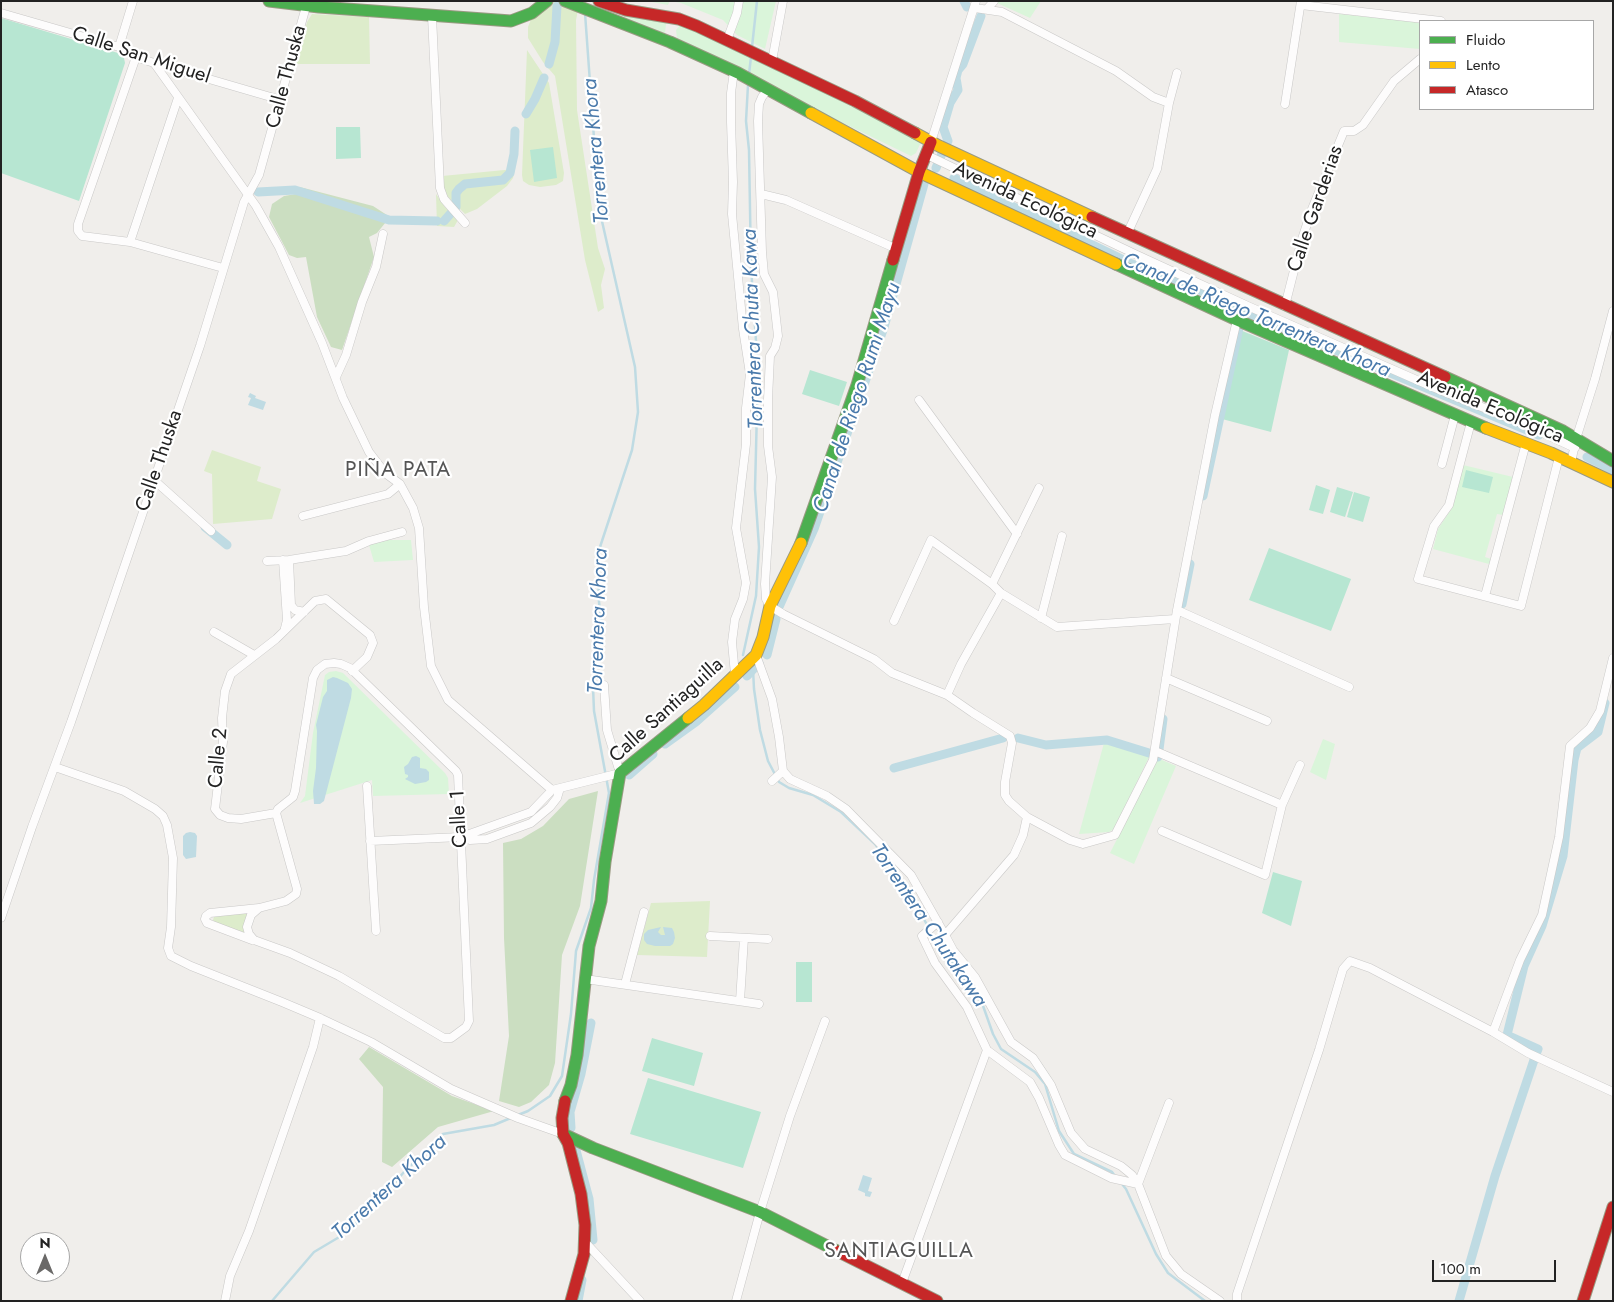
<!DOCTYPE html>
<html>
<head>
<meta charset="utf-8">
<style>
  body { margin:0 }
  #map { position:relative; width:1614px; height:1302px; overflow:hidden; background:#f0eeeb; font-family:Jost,sans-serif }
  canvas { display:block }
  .frame { position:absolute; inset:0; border:2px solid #222; pointer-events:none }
  .legend { position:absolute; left:1419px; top:20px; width:175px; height:90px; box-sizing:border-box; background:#fff; border:1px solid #a7a7a7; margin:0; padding:6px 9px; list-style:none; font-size:15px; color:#222 }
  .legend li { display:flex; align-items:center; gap:10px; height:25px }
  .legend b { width:25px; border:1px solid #a7a7a7 }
  .north { position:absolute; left:20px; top:1232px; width:50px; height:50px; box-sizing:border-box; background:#fff; border:1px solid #a7a7a7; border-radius:50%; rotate:0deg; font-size:14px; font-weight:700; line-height:20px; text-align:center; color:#222 }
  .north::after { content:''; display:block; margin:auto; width:18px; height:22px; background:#6a6968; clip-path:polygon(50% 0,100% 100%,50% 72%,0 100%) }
  .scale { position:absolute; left:1432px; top:1260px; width:124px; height:22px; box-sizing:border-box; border:2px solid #222; border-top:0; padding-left:6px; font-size:15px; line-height:18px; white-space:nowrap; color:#222; -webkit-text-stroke:4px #fff; paint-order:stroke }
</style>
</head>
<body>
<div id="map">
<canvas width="1614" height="1302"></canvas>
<div class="frame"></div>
<ul class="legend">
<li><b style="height:6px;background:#4caf50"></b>Fluido</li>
<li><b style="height:6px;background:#ffc107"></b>Lento</li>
<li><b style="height:6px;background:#c62828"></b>Atasco</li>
</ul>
<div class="north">N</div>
<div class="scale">100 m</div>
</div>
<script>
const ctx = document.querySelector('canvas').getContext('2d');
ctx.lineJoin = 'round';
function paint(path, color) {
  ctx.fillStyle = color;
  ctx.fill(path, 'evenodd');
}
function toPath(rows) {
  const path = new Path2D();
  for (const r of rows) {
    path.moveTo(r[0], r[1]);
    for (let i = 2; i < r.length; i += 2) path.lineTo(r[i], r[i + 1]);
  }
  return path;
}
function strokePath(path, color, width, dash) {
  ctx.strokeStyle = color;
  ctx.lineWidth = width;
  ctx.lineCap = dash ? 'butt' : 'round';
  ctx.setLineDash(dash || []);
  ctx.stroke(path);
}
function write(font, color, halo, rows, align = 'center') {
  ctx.font = font + ' Jost,sans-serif';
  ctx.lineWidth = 4.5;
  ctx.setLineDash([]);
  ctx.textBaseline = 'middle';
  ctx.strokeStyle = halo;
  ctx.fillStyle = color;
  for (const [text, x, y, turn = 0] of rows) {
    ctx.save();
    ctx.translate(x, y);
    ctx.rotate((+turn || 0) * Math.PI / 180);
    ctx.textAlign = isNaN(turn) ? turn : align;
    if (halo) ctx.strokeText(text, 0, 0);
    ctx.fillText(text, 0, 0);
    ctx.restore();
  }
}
const grass = toPath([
  [552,1,558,1,578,10,576,20,577,110,598,248,605,269,601,285,604,308,598,312,585,260,555,76,543,62,528,38,528,27,532,17],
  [312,14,369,17,370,64,296,64,307,22],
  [527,50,549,83,564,173,563,181,556,185,540,187,529,185,523,181,522,175],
  [515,169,513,178,507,186,477,209,465,214,448,197,443,188,442,176],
  [436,194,445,207,458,220,454,227,437,226],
  [212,450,261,467,257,481,281,489,272,519,213,524,212,474,204,471],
  [710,901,707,957,637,955,651,903],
  [250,911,244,924,246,935,215,923,213,920,215,914]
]);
const forest = toPath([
  [300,187,373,206,390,217,377,233,369,237,374,257,342,350,331,347,317,317,306,257,297,258,289,255,269,217,272,204,284,196,296,194],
  [598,791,580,906,562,955,555,1063,549,1085,531,1102,519,1107,499,1101,509,1036,504,938,503,843,521,839,543,826,569,799],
  [369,1047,452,1096,494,1111,438,1127,392,1167,382,1162,383,1087,359,1059]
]);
const park = toPath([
  [646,1,776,1,765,49,737,35,723,20,681,3,670,1,668,5],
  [999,1,1041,1,1030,18,997,3],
  [619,14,670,19,666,24,665,33,645,28],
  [1339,14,1420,22,1420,49,1339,42],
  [681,24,695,27,921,142,916,153,911,156,800,102,763,81,677,38,676,30],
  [1463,465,1513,477,1503,515,1497,514,1485,557,1491,559,1489,564,1433,549,1438,529,1452,508],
  [385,540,411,540,413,560,374,562,369,545],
  [336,671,343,673,445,773,448,778,449,794,373,796,372,780,300,803,305,796,313,733,325,675,329,672],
  [1323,739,1335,744,1326,780,1310,772],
  [1104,743,1150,755,1114,829,1109,832,1079,834],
  [1157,760,1162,760,1176,766,1134,864,1110,853]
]);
const pitch = toPath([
  [1,18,118,53,124,58,125,63,79,201,1,173],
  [336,127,360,127,361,158,336,159],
  [553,147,557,178,534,182,530,150],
  [1240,330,1289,350,1271,432,1222,419],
  [810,370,847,382,839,406,802,394],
  [1466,470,1493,477,1489,493,1462,487],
  [1316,485,1330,490,1323,514,1309,510],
  [1337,487,1353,492,1345,517,1330,512],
  [1354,492,1370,497,1363,522,1347,517],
  [1269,548,1351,579,1331,631,1249,600],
  [1273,872,1302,881,1291,926,1262,913],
  [796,962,812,962,812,1002,796,1002],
  [652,1038,703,1053,694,1086,642,1071],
  [648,1078,761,1112,743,1168,630,1134]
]);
const water = toPath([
  [250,393,256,396,255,398,266,402,263,410,248,405,251,398,248,397],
  [333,677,337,678,348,683,352,689,351,698,324,801,320,804,314,804,313,791,316,768,317,731,316,725,323,697,327,691,327,680],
  [416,756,420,758,420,768,426,769,429,772,429,780,426,782,415,784,405,779,408,777,408,775,405,774,404,767,408,764,412,757],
  [190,832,195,833,197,836,196,857,186,859,183,855,183,836,186,833],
  [661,927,658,932,661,935,665,935,663,927,672,928,674,932,675,938,673,944,670,946,655,946,647,944,644,940,644,934,648,930],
  [863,1175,872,1178,868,1191,872,1192,870,1197,865,1196,865,1193,858,1190]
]);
const stream = toPath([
  [752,47,757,1],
  [749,74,751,57],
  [743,655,756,596,759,547,755,489,758,371,751,267,749,150,746,121,748,85],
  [753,669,754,689,760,730,768,761,779,782,789,788,813,795,841,812,875,844,903,882,939,946,959,971,982,1003,993,1034,1001,1049,1035,1072,1045,1084,1059,1131,1074,1154,1112,1172,1115,1176],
  [518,1115,528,1111,550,1096,562,1076,571,1014,576,951,591,908,594,880,609,793,594,711,593,687,594,669,602,627,599,602,598,568,600,547,632,450,638,412,635,367,599,208,585,13],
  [1122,1184,1126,1189,1156,1254,1168,1273,1205,1301],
  [272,1301,314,1252,346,1233,374,1207,404,1172,443,1134,494,1125,513,1117]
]);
const canal = toPath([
  [964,1,967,7],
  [549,64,555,42,557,6],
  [526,114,535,99,544,78],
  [948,141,943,127,950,103,958,90,956,78,958,70,963,64,981,16],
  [936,168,943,151],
  [954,178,1132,264,1199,289,1213,300,1242,313,1259,318,1539,435],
  [258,192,295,190,389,220,437,221],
  [456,207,456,193,459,189,465,184,503,180,510,173,514,154,515,131],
  [444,221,452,212],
  [1587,457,1613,470],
  [1203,496,1239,328],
  [205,527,227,545],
  [1182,604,1190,564],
  [779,607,814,529,884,327,924,184],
  [767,655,776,619],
  [747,676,759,663],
  [1018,738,1046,745,1107,740,1149,753],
  [665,744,697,721,735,687],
  [1158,757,1163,719],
  [894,768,1003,738],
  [629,775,653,754],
  [1536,1054,1538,1049,1507,1035,1524,966,1542,926,1563,856,1574,760,1577,748,1598,732,1605,703],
  [571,1128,570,1112,581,1074,591,1023],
  [574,1143,589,1199,593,1240],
  [578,1301,582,1280],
  [1459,1301,1495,1176,1534,1060]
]);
const street = toPath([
  [1301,5,1441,21],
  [975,8,1002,12,1116,71,1153,97,1169,103],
  [987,9,994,1],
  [1,13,119,47,136,57,154,63,281,100],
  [432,16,440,188,444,199,465,223],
  [727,40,737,13,739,1],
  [119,47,133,1],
  [136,57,78,224,78,231,82,236,130,242,223,268],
  [772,61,783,1],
  [154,63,256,206,279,247,322,343,343,398,369,452,385,473,400,484,413,508,419,528,424,607,431,666,448,700,552,790],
  [734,71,731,93,731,122,733,182,732,214,743,329,750,374,746,408,746,444,736,528,746,583,743,599,735,619,732,642,735,675],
  [768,89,762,97,759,104,758,121,762,252,764,274,773,292,778,336,775,348,770,356,768,399,768,446,772,477,765,584,766,599,770,606,783,614,874,659,892,673,947,695,973,713,1010,736,1012,743,1005,782,1005,795,1009,801,1027,817,1070,840,1083,844,1115,835,1153,760,1177,610,1215,415,1237,320],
  [1285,104,1301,1],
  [931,142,976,1],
  [931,157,1135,254,1250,307,1435,388,1521,423,1575,448],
  [761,194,786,200,897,249],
  [1127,234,1157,169,1169,103,1177,73],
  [130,242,178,98],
  [1285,306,1302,239,1312,209,1344,131,1354,131,1363,125,1394,81,1420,59],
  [336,377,346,355,362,302,376,267,383,234],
  [919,400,1017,534],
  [1471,422,1449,505,1434,526,1418,579,1521,606,1559,457],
  [1571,463,1576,439,1595,379,1613,311],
  [1442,464,1455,415],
  [154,480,211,531],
  [303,516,388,494,400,484],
  [283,560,287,620,285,628],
  [289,560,291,605,295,610,304,612],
  [267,561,289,560,346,551,369,541,402,532],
  [992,584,1039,488],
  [1485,596,1526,443],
  [1177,610,1349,687],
  [1041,618,1062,536],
  [894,621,931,540,992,584,1001,593,1057,627,1175,619],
  [214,632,254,655],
  [756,655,772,699,779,737,783,771,790,779,827,796,846,809,911,875,945,935,953,950,975,977,1011,1042,1033,1058,1051,1085,1071,1133,1085,1149,1121,1166,1132,1175,1138,1184,1166,1256,1181,1274,1220,1301],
  [334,663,341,664,350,668,456,771,458,775,469,1021,466,1027,451,1038,444,1038,339,976,290,953,254,940,249,934,247,927,251,915,259,908,286,901,296,894,297,889,276,813,278,809,293,797,295,791,313,678,317,670,325,664,334,663],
  [1166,678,1267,721],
  [947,695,961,664,1001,593],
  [1155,751,1282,805],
  [55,767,124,791,155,809,163,816,167,825,173,858,171,927,168,948,171,956,191,966,282,1002,320,1018,371,1042,451,1089,518,1118,563,1134],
  [772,781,783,771],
  [367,786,376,931],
  [276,813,241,819,228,818,220,815,215,809,223,742,222,718,225,691,231,674,276,639,315,601,326,599,370,635,373,643,367,657,352,671],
  [1162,831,1265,875,1282,805,1300,765],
  [461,837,470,840,487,839,531,823,550,807,557,798,560,788],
  [370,841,461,837,531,812,552,790,620,773,607,730,604,685],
  [1,918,32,827,71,722,200,346,244,202,259,175,307,3],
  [938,922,922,936,935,963,967,1007,987,1050,1030,1082,1039,1098,1059,1145,1065,1155,1111,1178,1138,1184,1169,1103],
  [945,935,1014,855,1023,835,1027,817],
  [710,936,768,939],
  [252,940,207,923,205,919,206,916,210,913,259,908],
  [585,979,759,1004],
  [625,984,644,912],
  [740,1001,744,938],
  [1493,1032,1520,960,1542,915,1559,837,1570,746,1590,728,1600,711,1613,658],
  [585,1242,640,1301],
  [902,1283,987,1050],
  [225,1301,230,1276,249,1231,313,1047,320,1018],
  [736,1301,760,1212,790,1116,825,1021],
  [1237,1301,1237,1294,1319,1050,1343,969,1350,961,1370,968,1493,1032,1528,1053,1613,1092]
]);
const fast = toPath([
  [269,1,319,7,511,21,532,13,547,1],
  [565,1,670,42,738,73,811,113],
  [1116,264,1237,320,1486,428],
  [1445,377,1563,431,1613,461],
  [801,543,857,385,893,260],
  [565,1101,571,1085,577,1055,589,946,601,901,605,862,620,773,688,718],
  [563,1134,593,1148,760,1212,837,1251]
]);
const slow = toPath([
  [811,113,919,172,1116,264],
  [915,133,939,146,1092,217],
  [1486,428,1551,453,1613,482],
  [688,718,704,705,756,655,763,637,770,606,801,543]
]);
const jam = toPath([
  [599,1,626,10,679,19,697,26,855,101,915,133],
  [1092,217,1445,377],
  [893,260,919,172,931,142],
  [565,1101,562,1118,563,1134,568,1143,581,1194,585,1225,584,1254,571,1301],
  [837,1251,937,1301],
  [1583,1301,1613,1207]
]);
const streetNames = [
  ["Calle San Miguel",141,56,18],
  ["Calle Thuska",287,77,-75],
  ["Avenida Ecológica",1025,201,25],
  ["Calle Garderias",1316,209,-71],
  ["Avenida Ecológica",1490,408,23],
  ["Calle Thuska",160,461,-71],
  ["Calle Santiaguilla",667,711,-42],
  ["Calle 2",219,758,-85],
  ["Calle 1",460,819,-93]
];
const waterNames = [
  ["Torrentera Khora",597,151,-95],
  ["Canal de Riego Torrentera Khora",1256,316,23],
  ["Torrentera Chuta Kawa",754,329,-92],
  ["Canal de Riego Rumi Mayu",858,398,-72],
  ["Torrentera Khora",599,621,-88],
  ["Torrentera Chutakawa",928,926,56],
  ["Torrentera Khora",390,1188,-42]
];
const neighbourhoodNames = [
  ["PIÑA PATA",398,471],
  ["SANTIAGUILLA",899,1252]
];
paint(grass, '#ddeccb');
paint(forest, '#cbdec1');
paint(park, '#daf5da');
paint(pitch, '#b7e6d2');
paint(water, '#bfdbe3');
strokePath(stream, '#bfdbe3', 2.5);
strokePath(canal, '#bfdbe3', 9);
strokePath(street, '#c9c8c7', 9);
strokePath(fast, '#999a82', 13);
strokePath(slow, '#999a82', 13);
strokePath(jam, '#999a82', 13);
strokePath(street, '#fdfcfc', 8);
strokePath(fast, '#4caf50', 11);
strokePath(slow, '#ffc107', 11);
strokePath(jam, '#c62828', 11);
write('20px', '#222', '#fff', streetNames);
write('italic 21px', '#4a7aab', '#fff', waterNames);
ctx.letterSpacing = '1px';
write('21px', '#555', '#fff', neighbourhoodNames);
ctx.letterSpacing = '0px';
</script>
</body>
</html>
